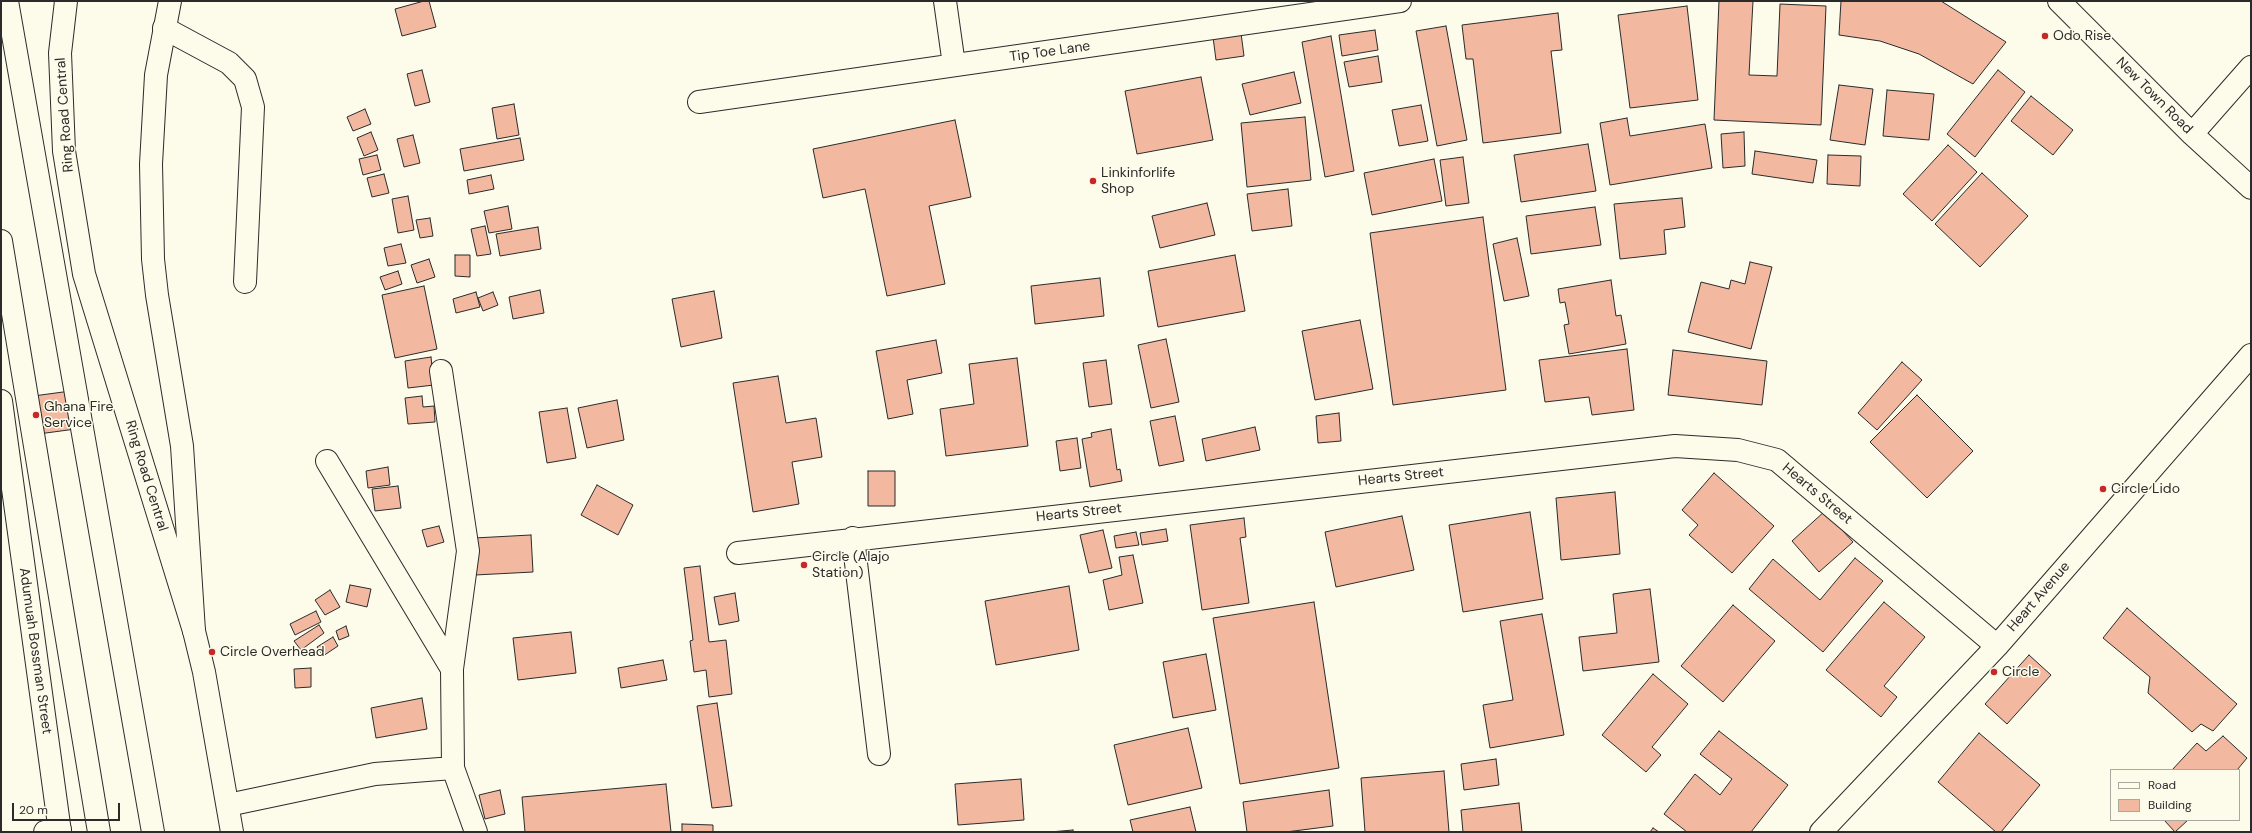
<!DOCTYPE html>
<html>
<head>
<meta charset="utf-8">
<style>
  body { margin:0 }
  #map { position:relative; width:2252px; height:833px; overflow:hidden; background:#fdfbea; font-family:"DM Sans",sans-serif }
  canvas { display:block }
  .frame { position:absolute; inset:0; border:2px solid #2b2b2b; pointer-events:none }
  .legend { position:absolute; left:2110px; top:769px; width:130px; height:52px; box-sizing:border-box; background:#fdfbea; border:1px solid #a9a89e; margin:0; padding:5px 7px; list-style:none; font-size:12px; color:#2b2b2b }
  .legend li { display:flex; align-items:center; gap:8px; height:20px }
  .legend b { width:20px; border:1px solid #a9a89e }
  .scale { position:absolute; left:12px; top:803px; width:108px; height:18px; box-sizing:border-box; border:2px solid #2b2b2b; border-top:0; padding-left:5px; font-size:12px; line-height:14px; white-space:nowrap; color:#2b2b2b; -webkit-text-stroke:3px #fdfbea; paint-order:stroke }
</style>
</head>
<body>
<div id="map">
<canvas width="2252" height="833"></canvas>
<div class="frame"></div>
<ul class="legend">
<li><b style="height:5px;background:#fdfbea"></b>Road</li>
<li><b style="height:11px;background:#f2b8a0"></b>Building</li>
</ul>
<div class="scale">20 m</div>
</div>
<script>
const ctx = document.querySelector('canvas').getContext('2d');
ctx.lineJoin = 'round';
function paint(path, color) {
  ctx.fillStyle = color;
  ctx.fill(path, 'evenodd');
}
function toPath(rows) {
  const path = new Path2D();
  for (const r of rows) {
    path.moveTo(r[0], r[1]);
    for (let i = 2; i < r.length; i += 2) path.lineTo(r[i], r[i + 1]);
  }
  return path;
}
function strokePath(path, color, width, dash) {
  ctx.strokeStyle = color;
  ctx.lineWidth = width;
  ctx.lineCap = dash ? 'butt' : 'round';
  ctx.setLineDash(dash || []);
  ctx.stroke(path);
}
function write(font, color, halo, rows, align = 'center') {
  ctx.font = font + ' "DM Sans",sans-serif';
  ctx.lineWidth = 3;
  ctx.setLineDash([]);
  ctx.textBaseline = 'middle';
  ctx.strokeStyle = halo;
  ctx.fillStyle = color;
  for (const [text, x, y, turn = 0] of rows) {
    ctx.save();
    ctx.translate(x, y);
    ctx.rotate((+turn || 0) * Math.PI / 180);
    ctx.textAlign = isNaN(turn) ? turn : align;
    if (halo) ctx.strokeText(text, 0, 0);
    ctx.fillText(text, 0, 0);
    ctx.restore();
  }
}
const building = toPath([
  [424,1,429,1,436,27,402,36,395,9,424,1],
  [1719,1,1753,1,1749,75,1777,76,1780,4,1826,6,1821,125,1714,120,1719,1],
  [1841,1,1941,1,2006,42,1973,84,1919,54,1880,41,1839,35,1841,1],
  [1687,6,1698,100,1630,108,1618,15,1687,6],
  [1558,13,1562,50,1551,51,1561,133,1483,143,1473,59,1466,59,1462,25,1558,13],
  [1446,26,1467,140,1437,146,1416,31,1446,26],
  [1375,30,1378,50,1342,56,1339,35,1375,30],
  [1241,33,1244,56,1216,60,1213,37,1241,33],
  [1331,36,1354,171,1325,177,1302,42,1331,36],
  [1378,56,1382,82,1349,87,1344,62,1378,56],
  [422,70,430,102,415,106,407,74,422,70],
  [1998,70,2025,92,1975,157,1947,134,1998,70],
  [1294,72,1301,103,1250,115,1242,84,1294,72],
  [1201,77,1213,140,1137,154,1125,91,1201,77],
  [1839,85,1873,89,1865,145,1830,140,1839,85],
  [1887,90,1934,94,1929,140,1883,136,1887,90],
  [2031,96,2073,130,2053,155,2011,121,2031,96],
  [514,104,519,135,497,139,492,108,514,104],
  [1421,105,1428,141,1399,146,1392,110,1421,105],
  [365,109,371,124,353,131,347,117,365,109],
  [1305,117,1311,180,1247,187,1241,123,1305,117],
  [1627,118,1630,136,1705,124,1712,168,1610,185,1600,123,1627,118],
  [955,120,971,197,929,206,945,284,887,296,865,189,823,198,813,149,955,120],
  [371,132,378,150,364,156,357,138,371,132],
  [1744,132,1745,166,1723,168,1721,134,1744,132],
  [413,135,420,163,404,167,397,139,413,135],
  [520,138,524,160,464,171,460,149,520,138],
  [1588,144,1596,191,1521,202,1514,155,1588,144],
  [1948,145,1977,172,1932,221,1903,194,1948,145],
  [1755,151,1817,160,1813,183,1752,174,1755,151],
  [377,155,381,170,363,175,359,159,377,155],
  [1828,155,1861,156,1860,186,1827,184,1828,155],
  [1463,157,1469,203,1446,206,1440,160,1463,157],
  [1434,159,1442,201,1372,215,1364,173,1434,159],
  [1982,173,2028,216,1980,267,1935,224,1982,173],
  [384,174,389,193,372,197,367,178,384,174],
  [491,175,494,189,469,194,467,180,491,175],
  [1288,189,1292,226,1252,231,1247,194,1288,189],
  [408,196,414,230,398,233,392,199,408,196],
  [1682,198,1685,227,1664,230,1666,254,1620,259,1614,204,1682,198],
  [1207,203,1215,235,1160,248,1152,216,1207,203],
  [508,206,512,229,489,233,484,211,508,206],
  [1595,207,1601,245,1531,254,1526,216,1595,207],
  [1483,217,1506,390,1393,405,1370,233,1483,217],
  [430,218,433,236,420,238,416,220,430,218],
  [485,226,491,254,477,256,471,229,485,226],
  [538,227,541,249,500,256,496,234,538,227],
  [1517,238,1529,296,1504,301,1493,244,1517,238],
  [401,244,406,263,388,266,384,248,401,244],
  [455,255,470,255,470,277,455,276,455,255],
  [1235,255,1245,311,1158,327,1148,271,1235,255],
  [429,259,435,277,417,283,411,265,429,259],
  [1750,262,1772,267,1751,349,1688,332,1701,282,1729,289,1731,280,1745,284,1750,262],
  [398,271,402,284,385,290,380,277,398,271],
  [1100,278,1104,316,1035,324,1031,286,1100,278],
  [1611,280,1616,316,1621,315,1626,344,1569,354,1564,325,1569,324,1565,302,1560,303,1558,289,1611,280],
  [424,286,437,349,395,358,382,295,424,286],
  [540,290,544,313,513,319,509,297,540,290],
  [714,291,722,338,681,347,672,299,714,291],
  [476,292,480,307,456,313,453,299,476,292],
  [493,292,498,305,483,311,478,298,493,292],
  [1360,320,1373,389,1315,400,1302,331,1360,320],
  [1166,339,1179,402,1151,408,1138,345,1166,339],
  [936,340,942,373,907,380,913,414,888,419,876,351,936,340],
  [1627,349,1634,410,1592,415,1589,397,1545,402,1539,360,1627,349],
  [1673,350,1767,361,1762,405,1668,395,1673,350],
  [431,357,434,385,408,388,405,361,431,357],
  [1017,358,1028,446,946,456,940,409,974,404,969,364,1017,358],
  [1106,360,1112,404,1089,407,1083,363,1106,360],
  [1902,362,1922,380,1877,430,1858,413,1902,362],
  [778,376,786,423,816,418,822,457,792,462,799,504,753,512,733,383,778,376],
  [78,390,83,428,31,435,26,397,78,390],
  [1917,395,1973,451,1927,498,1870,442,1917,395],
  [422,396,423,407,434,406,435,422,408,424,405,398,422,396],
  [617,400,624,440,587,448,578,408,617,400],
  [567,408,576,458,547,463,539,412,567,408],
  [1339,413,1341,441,1318,443,1316,416,1339,413],
  [1175,416,1184,461,1159,466,1150,421,1175,416],
  [1255,427,1260,450,1206,461,1202,439,1255,427],
  [1111,429,1117,470,1120,469,1122,481,1090,487,1082,439,1092,437,1091,433,1111,429],
  [1077,438,1081,468,1060,471,1056,441,1077,438],
  [388,467,390,485,368,488,366,471,388,467],
  [868,471,895,471,895,506,868,506,868,471],
  [1714,473,1774,526,1732,573,1689,535,1698,525,1682,510,1714,473],
  [597,485,633,505,618,535,581,515,597,485],
  [398,486,401,508,375,511,372,489,398,486],
  [1615,492,1620,554,1561,560,1556,498,1615,492],
  [1825,511,1853,542,1819,572,1792,541,1825,511],
  [1530,512,1543,599,1463,612,1449,525,1530,512],
  [1402,516,1414,570,1336,587,1325,532,1402,516],
  [1244,518,1246,537,1240,538,1249,603,1202,610,1190,525,1244,518],
  [439,526,444,542,427,547,422,530,439,526],
  [1166,529,1168,541,1142,545,1140,533,1166,529],
  [1103,530,1112,568,1089,573,1080,535,1103,530],
  [1136,532,1139,545,1116,548,1114,536,1136,532],
  [531,535,533,572,475,575,474,538,531,535],
  [1133,555,1143,603,1109,610,1103,580,1122,575,1119,557,1133,555],
  [1855,558,1883,581,1823,652,1749,589,1773,559,1820,600,1855,558],
  [700,566,709,642,726,640,732,694,709,697,706,670,694,672,690,641,693,640,684,568,700,566],
  [350,585,371,589,367,607,346,602,350,585],
  [1069,586,1079,650,996,665,985,601,1069,586],
  [1650,589,1659,662,1583,671,1579,637,1617,633,1613,594,1650,589],
  [330,590,340,607,325,615,315,600,330,590],
  [735,593,739,621,719,625,714,597,735,593],
  [1314,602,1339,768,1240,784,1213,618,1314,602],
  [1884,602,1925,637,1884,686,1897,697,1881,717,1826,670,1884,602],
  [1733,605,1775,641,1723,702,1681,666,1733,605],
  [2127,608,2237,704,2213,731,2201,724,2192,732,2148,693,2150,677,2103,638,2127,608],
  [316,611,321,622,295,635,290,624,316,611],
  [1542,614,1564,735,1490,748,1483,705,1513,700,1500,621,1542,614],
  [319,625,324,633,301,650,294,641,319,625],
  [346,626,349,636,339,640,336,631,346,626],
  [571,632,576,673,518,680,513,638,571,632],
  [333,637,338,646,323,656,317,647,333,637],
  [1206,654,1216,710,1173,718,1163,662,1206,654],
  [2029,655,2051,675,2007,724,1985,704,2029,655],
  [663,660,667,680,621,688,618,668,663,660],
  [311,668,311,687,295,688,294,669,311,668],
  [1653,674,1688,704,1652,747,1661,755,1646,772,1602,735,1653,674],
  [422,698,427,729,376,738,371,708,422,698],
  [717,703,732,806,712,808,697,706,717,703],
  [1188,728,1202,788,1128,805,1114,745,1188,728],
  [1719,731,1788,785,1751,832,1687,832,1664,814,1695,774,1720,795,1732,779,1700,754,1719,731],
  [1979,733,2040,785,2001,832,1996,832,1938,782,1979,733],
  [2223,736,2247,758,2237,770,2172,770,2197,743,2206,751,2223,736],
  [1496,759,1499,785,1464,790,1461,764,1496,759],
  [1444,771,1449,832,1365,832,1361,778,1444,771],
  [1021,779,1024,820,958,825,955,784,1021,779],
  [666,784,671,832,525,832,522,797,666,784],
  [500,790,505,814,485,819,479,795,500,790],
  [1329,790,1333,826,1286,832,1247,832,1243,802,1329,790],
  [1519,803,1522,832,1463,832,1461,810,1519,803],
  [1190,807,1196,832,1133,832,1130,820,1190,807],
  [2164,820,2188,820,2175,832,2164,820],
  [682,824,713,825,713,832,682,832,682,824],
  [1653,828,1659,832,1650,832,1653,828],
  [1073,830,1073,832,1050,832,1073,830]
]);
const minor = toPath([
  [945,1,954,65],
  [2059,1,2192,134,2251,188],
  [164,28,229,63,245,79,253,107,245,282],
  [699,102,1400,1],
  [2192,134,2251,67],
  [441,371,468,551,452,669,453,768],
  [327,461,452,669],
  [853,538,879,754],
  [738,553,1675,446,1738,450,1777,460,1997,646],
  [228,805,375,774,453,768,476,832],
  [45,832,60,830],
  [1821,832,1997,646,2251,355]
]);
const major = toPath([
  [7,1,153,832],
  [66,1,60,53,64,151,84,274,194,631,204,672,232,832],
  [1,241,99,832],
  [1,401,60,832]
]);
const highway = toPath([
  [170,1,156,75,151,164,153,259,157,295,182,446,194,631]
]);
const markers = [
  [2045,36,4,"#c62828"],
  [1093,181,4,"#c62828"],
  [36,415,4,"#c62828"],
  [2103,489,4,"#c62828"],
  [804,565,4,"#c62828"],
  [212,652,4,"#c62828"],
  [1994,672,4,"#c62828"]
];
const poiNames = [
  ["Odo Rise",2053,36],
  ["Linkinforlife",1101,173],
  ["Shop",1101,189],
  ["Ghana Fire",44,407],
  ["Service",44,423],
  ["Circle Lido",2111,489],
  ["Circle (Alajo",812,557],
  ["Station)",812,573],
  ["Circle Overhead",220,652],
  ["Circle",2002,672]
];
const streetNames = [
  ["Tip Toe Lane",1050,52,-8],
  ["New Town Road",2154,96,45],
  ["Ring Road Central",65,115,-94],
  ["Ring Road Central",146,476,73],
  ["Hearts Street",1401,477,-6],
  ["Hearts Street",1817,494,40],
  ["Hearts Street",1079,513,-6],
  ["Heart Avenue",2039,597,-49],
  ["Adumuah Bossman Street",35,651,82]
];
paint(building, '#f2b8a0');
strokePath(building, '#2b2b2b', 1);
strokePath(minor, '#2b2b2b', 24);
strokePath(major, '#2b2b2b', 24);
strokePath(highway, '#2b2b2b', 24);
strokePath(minor, '#fdfbea', 22);
strokePath(major, '#fdfbea', 22);
strokePath(highway, '#fdfbea', 22);
for (const [x, y, r, color] of markers) {
  const dot = new Path2D();
  dot.arc(x, y, r, 0, 2 * Math.PI);
  ctx.fillStyle = color;
  ctx.fill(dot);
  strokePath(dot, '#fdfbea', 1.5);
}
write('14px', '#2b2b2b', '#fdfbea', poiNames, 'left');
write('14px', '#2b2b2b', '#fdfbea', streetNames);
</script>
</body>
</html>
